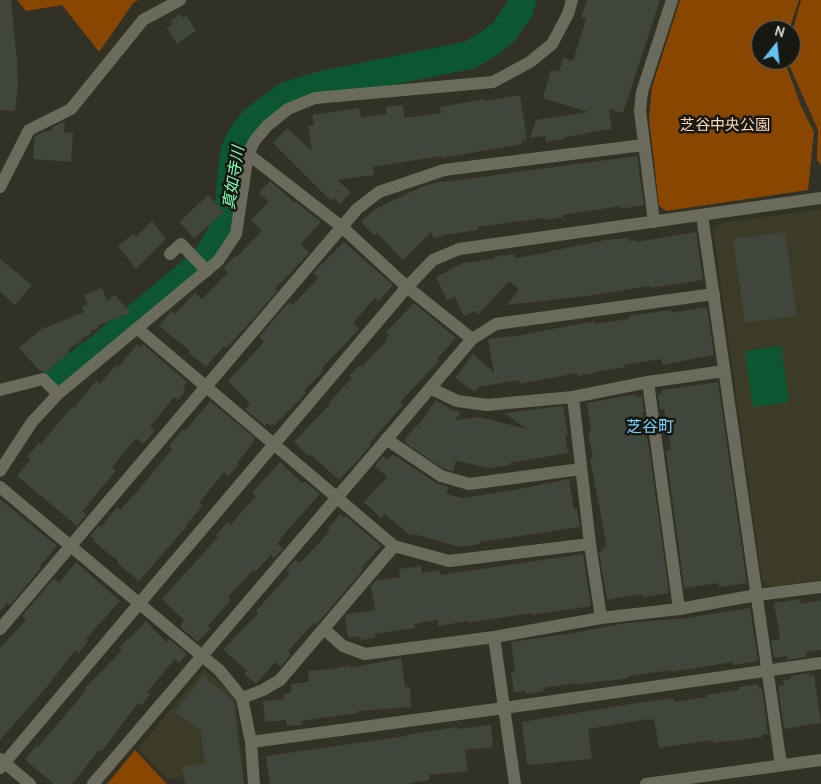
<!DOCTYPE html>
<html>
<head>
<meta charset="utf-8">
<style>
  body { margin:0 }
  #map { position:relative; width:821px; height:784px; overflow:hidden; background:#313125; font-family:Cabin,sans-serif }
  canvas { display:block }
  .north { position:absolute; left:751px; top:20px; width:50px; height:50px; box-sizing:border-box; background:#181813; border:1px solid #62625c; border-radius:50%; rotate:16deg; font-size:14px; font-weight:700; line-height:20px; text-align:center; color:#d2d2ca }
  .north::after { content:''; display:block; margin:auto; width:18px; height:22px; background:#65c5ef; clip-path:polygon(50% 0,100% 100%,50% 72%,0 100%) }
</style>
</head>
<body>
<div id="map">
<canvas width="821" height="784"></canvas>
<div class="north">N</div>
</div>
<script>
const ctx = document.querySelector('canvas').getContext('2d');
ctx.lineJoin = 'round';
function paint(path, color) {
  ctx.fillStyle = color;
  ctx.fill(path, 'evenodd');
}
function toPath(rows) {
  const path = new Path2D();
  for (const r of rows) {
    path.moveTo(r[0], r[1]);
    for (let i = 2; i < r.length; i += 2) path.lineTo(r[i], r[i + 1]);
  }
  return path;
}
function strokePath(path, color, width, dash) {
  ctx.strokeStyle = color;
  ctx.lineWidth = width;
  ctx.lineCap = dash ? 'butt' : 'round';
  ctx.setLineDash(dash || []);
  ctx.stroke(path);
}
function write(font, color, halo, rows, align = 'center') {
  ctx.font = font + ' Cabin,"Noto Sans JP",sans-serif';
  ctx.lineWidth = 5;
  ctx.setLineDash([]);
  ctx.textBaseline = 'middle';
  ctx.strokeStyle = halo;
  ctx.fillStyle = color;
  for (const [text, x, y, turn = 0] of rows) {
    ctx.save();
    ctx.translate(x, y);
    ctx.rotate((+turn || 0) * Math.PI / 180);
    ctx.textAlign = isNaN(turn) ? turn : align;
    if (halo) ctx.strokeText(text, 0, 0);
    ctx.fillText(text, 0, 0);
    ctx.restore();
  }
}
const built = toPath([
  [821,209,821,580,771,587,762,581,713,230,721,223],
  [204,669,235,696,243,768,167,779,138,749]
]);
const green = toPath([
  [17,0,139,0,134,2,99,52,62,5,26,11],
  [680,0,799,0,789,30,761,30,761,60,786,60,786,65,801,106,814,132,808,190,666,211,659,206,649,118,652,87],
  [801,0,821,0,821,165,817,160,818,130,789,65,791,60,792,33],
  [135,750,167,784,107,784]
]);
const water = toPath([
  [781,346,789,402,753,407,745,351]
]);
const river = toPath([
  [55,380,102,346,197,267,210,253,227,223,234,152,242,135,254,120,286,96,322,85,470,55,488,44,503,33,520,9,522,0]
]);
const building = toPath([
  [0,0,11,0,17,61,18,86,15,111,0,110],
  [587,0,660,0,623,113,609,109,612,129,585,133,585,134,565,137,565,139,546,142,545,136,530,138,536,120,588,112,543,98,551,70,559,72,563,58,573,61,586,19,581,18],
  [180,14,183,18,186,15,196,31,177,44,167,28,173,24,170,21],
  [520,95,527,139,522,140,522,144,442,158,441,156,373,167,374,175,337,180,351,192,340,204,334,198,332,201,324,194,273,143,287,128,312,151,308,126,314,125,312,115,359,108,361,118,387,114,386,107,403,105,404,118,441,113,440,107,484,99,484,101],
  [65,121,64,132,73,133,71,162,33,159,35,136,46,131,52,131,53,127],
  [637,156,644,205,621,209,620,206,563,215,563,217,545,220,544,218,478,227,478,230,444,235,434,239,431,232,403,260,377,233,374,236,361,221,380,206,380,207,421,187,442,181,443,182],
  [270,181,295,203,296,202,321,222,301,244,309,253,275,289,277,291,247,326,226,348,224,346,206,367,189,353,190,351,159,326,171,311,175,314,195,293,202,299,228,272,223,268,236,255,238,256,262,230,251,220,269,202,259,193],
  [208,195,224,212,194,238,179,222],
  [152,221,166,239,136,269,118,246,133,234,136,237],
  [696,232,703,280,651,288,650,286,587,296,507,305,519,289,509,281,478,315,476,311,464,316,455,297,447,300,436,277,463,263,494,259,493,257,514,254,515,258,551,252,551,251,606,240,628,238,628,241,636,240,636,242],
  [785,232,797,316,745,323,733,239],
  [344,242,393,285,379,301,375,298,353,323,359,329,322,368,324,370,304,391,306,393,274,426,273,424,270,426,267,423,265,426,245,409,250,403,228,381,264,342,259,337,289,302,293,305,318,278,313,273],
  [0,259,32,285,15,305,0,292],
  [102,288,107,301,115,295,130,313,97,326,98,328,90,331,91,334,81,338,82,341,68,349,69,352,47,372,40,371,19,348,44,327,45,328,84,312,82,307,88,304,84,295],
  [414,303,456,338,437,359,439,361,400,402,403,405,369,444,371,445,357,461,339,480,310,454,308,456,294,442,330,404,329,402,352,378,349,376,360,365,362,367,387,340,386,339,389,335,386,332],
  [707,307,714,355,662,365,661,359,624,365,625,367,594,372,594,373,578,376,577,373,520,384,519,380,479,387,475,392,455,378,473,354,494,372,488,339,511,336,511,337,594,321,594,324,629,319,629,316,671,310,671,313],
  [143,344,187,382,183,388,186,390,178,400,174,397,150,427,155,431,143,444,136,438,112,467,116,471,82,511,86,515,77,526,17,476,31,459,27,456,39,443,41,444,72,407,74,408,96,381,100,384,116,365,118,367,137,345,140,347],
  [718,382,747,583,719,587,719,583,684,588,666,451,671,450,664,409,660,409,658,394,662,393,662,390],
  [636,394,636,397,642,396,644,412,642,412,650,454,669,593,643,597,643,594,607,600,599,552,603,551,603,547,607,547,590,459,593,458,588,432,591,432,587,403],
  [436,400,452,410,461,412,455,420,479,417,527,429,504,413,563,406,568,435,565,435,568,453,510,463,510,465,490,468,456,461,453,471,444,469,404,442,407,439,405,438,424,418],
  [210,401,255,438,252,442,253,443,237,463,239,464,229,476,224,472,199,503,203,505,186,525,187,526,139,581,117,563,118,561,93,541,94,539,90,536,99,525,101,527,117,507,120,510,140,488,172,449,169,446,183,429,185,431],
  [393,454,436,483,449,487,446,494,462,498,514,490,569,479,574,509,577,509,580,527,480,542,480,544,460,547,413,534,411,536,385,514,381,518,364,502,387,477,375,466,383,456,387,460],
  [280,462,302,483,304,481,320,494,280,539,281,540,277,543,283,549,274,558,271,555,255,572,253,570,228,597,231,600,208,626,211,628,198,642,180,627,184,620,162,599,218,537,216,535,228,522,230,525,256,496,252,493],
  [0,499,57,546,40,566,41,568,10,605,7,603,0,612],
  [341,514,344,518,346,516,381,546,361,568,363,570,324,616,315,625,314,623,288,651,291,654,281,667,275,662,256,684,244,674,247,670,223,650,258,613,256,611,290,573,286,570,295,560,299,563,306,557,330,531,328,528],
  [583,554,591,606,532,615,531,613,468,623,468,621,438,626,438,620,414,624,415,628,375,634,375,638,361,640,360,636,348,638,345,616,346,614,375,610,371,586,375,581,400,577,399,569,421,566,422,573,440,570,440,575],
  [76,562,120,601,86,639,88,641,79,653,75,650,46,688,0,740,0,648,26,620,22,616,54,578,59,583],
  [799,599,800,604,821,600,821,650,806,652,807,657,787,660,787,656,774,658,771,641,780,639,774,603],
  [750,608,758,661,733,665,733,662,671,672,671,670,629,676,629,678,609,681,609,680,576,685,576,683,543,688,544,691,526,694,526,691,514,692,511,673,515,672,511,642,574,633,626,623,686,618],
  [146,621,166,642,169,639,187,654,179,663,175,659,147,692,150,694,141,706,138,703,102,751,100,749,72,784,54,784,25,760,36,746,38,747,87,689,85,688,122,650,119,648,128,638,129,639],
  [401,658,405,687,410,687,411,707,358,711,358,713,301,721,302,725,287,726,286,720,265,722,263,701,285,699,284,694,291,693,291,684,309,682,308,671,333,669,350,665,350,668],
  [809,673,810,676,814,675,821,723,784,729,778,686,784,685,783,680,791,679,790,676],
  [203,676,233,700,244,784,185,784,182,767,205,763,201,731,175,712],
  [758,684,759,689,762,688,768,734,762,735,762,737,713,743,713,740,659,748,654,719,647,720,647,719,588,729,592,759,527,765,522,722,643,702,673,698,674,702,707,697,706,695,739,690,739,687],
  [491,725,493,747,465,750,468,771,429,775,430,780,407,784,270,784,266,756,406,736,406,735,455,727,455,729]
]);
const minor = toPath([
  [248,154,342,227,407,287,472,339],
  [0,187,29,130,71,109,143,20,180,0],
  [702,215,781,765],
  [654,222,640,111,642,92,672,0],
  [170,254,181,244,207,271],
  [138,329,394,546,449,561,590,544],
  [648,382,679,609],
  [430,388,457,401,487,405,573,397,648,382,724,371],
  [0,390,43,379,58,394],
  [573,397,590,544,601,618],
  [386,439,441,476,469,484,581,469],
  [0,471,32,422,58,394,218,261,236,234,248,154,255,140,268,125,288,109,315,98,493,82,530,62,552,44,568,14,572,0],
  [0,487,202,656,219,670,230,683,242,698,251,742,254,784],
  [0,629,357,209,379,192,444,170,643,145],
  [324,629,343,646,365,654,494,637,601,618,679,609,757,595,821,587],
  [494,637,515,784],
  [242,698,263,690,280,680,394,546],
  [251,742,504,708,821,663],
  [0,759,30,784],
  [0,768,407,287,433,260,459,249,821,198],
  [93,784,472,339,496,324,714,294],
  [646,784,821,760]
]);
const parkNames = [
  ["芝谷中央公園",725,126]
];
const waterNames = [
  ["真如寺川",234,178,-81]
];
const neighbourhoodNames = [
  ["芝谷町",650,427]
];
paint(built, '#3b3b28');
paint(green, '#894601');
paint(water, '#0c5732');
strokePath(river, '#0c5732', 28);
paint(building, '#40463b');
strokePath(minor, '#6b6b5d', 12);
write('15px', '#fed6b9', '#181813', parkNames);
write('italic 16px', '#85fbb3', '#181813', waterNames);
write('16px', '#79cff7', '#181813', neighbourhoodNames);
</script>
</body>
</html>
